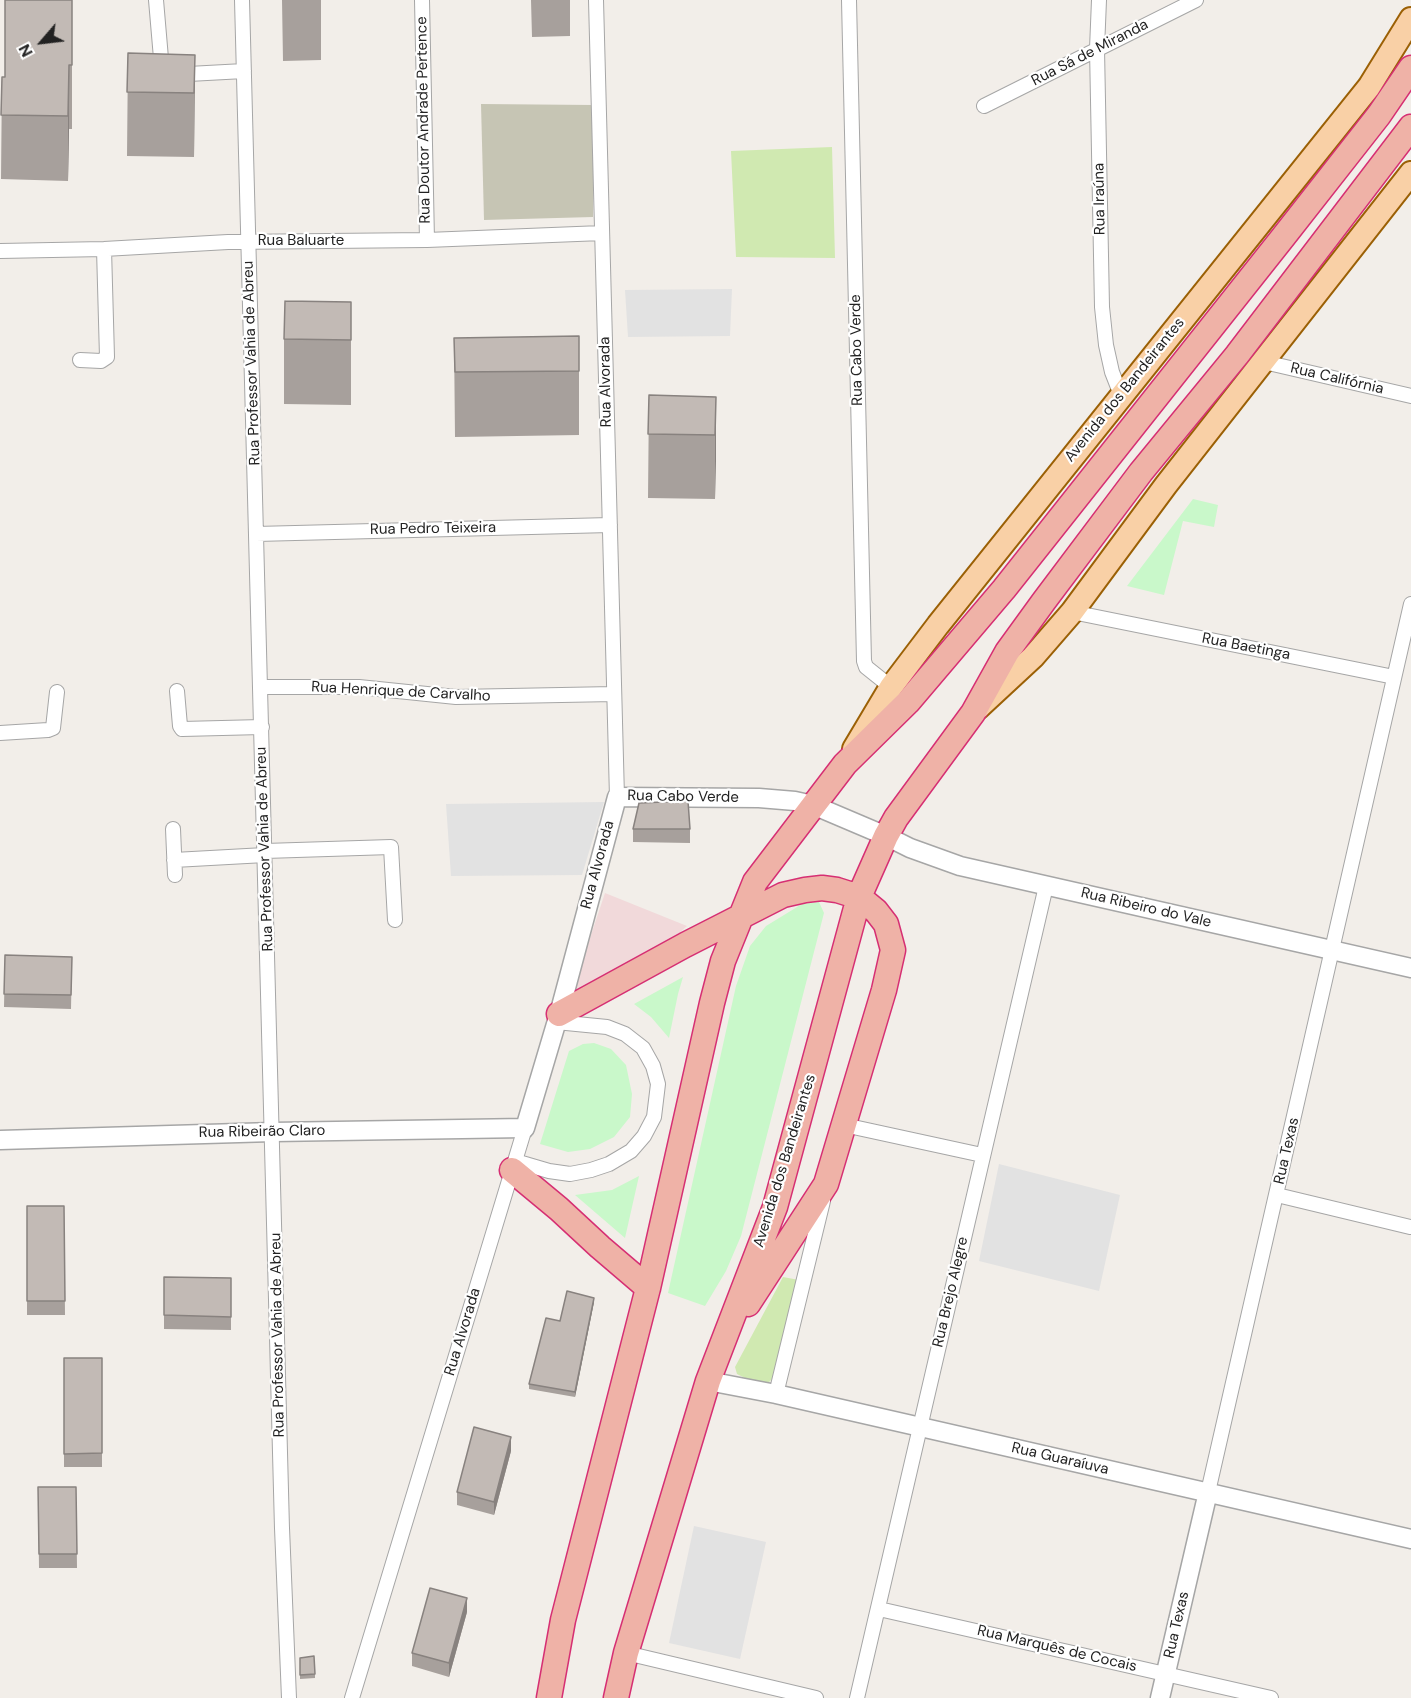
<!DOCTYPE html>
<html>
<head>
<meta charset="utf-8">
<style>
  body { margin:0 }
  #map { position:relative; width:1411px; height:1698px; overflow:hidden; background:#f2eee9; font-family:"DM Sans",sans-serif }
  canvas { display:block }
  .north { position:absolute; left:12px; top:12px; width:60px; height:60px; -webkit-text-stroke:4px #fff; paint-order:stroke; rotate:242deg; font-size:16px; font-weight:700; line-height:24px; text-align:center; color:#222 }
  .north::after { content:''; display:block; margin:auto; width:21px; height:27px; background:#222; clip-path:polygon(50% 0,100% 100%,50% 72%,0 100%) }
</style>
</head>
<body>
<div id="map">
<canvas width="1411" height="1698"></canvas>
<div class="north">N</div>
</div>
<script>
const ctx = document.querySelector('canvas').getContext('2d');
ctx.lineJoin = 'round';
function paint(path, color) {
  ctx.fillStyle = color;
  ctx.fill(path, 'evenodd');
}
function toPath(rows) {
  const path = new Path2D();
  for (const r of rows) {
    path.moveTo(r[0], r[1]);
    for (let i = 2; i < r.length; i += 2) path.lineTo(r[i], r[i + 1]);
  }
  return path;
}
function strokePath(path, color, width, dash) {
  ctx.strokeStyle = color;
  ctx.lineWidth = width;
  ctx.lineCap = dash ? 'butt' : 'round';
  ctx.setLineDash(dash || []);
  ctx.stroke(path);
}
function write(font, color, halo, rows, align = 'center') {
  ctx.font = font + ' "DM Sans",sans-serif';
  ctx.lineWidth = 4.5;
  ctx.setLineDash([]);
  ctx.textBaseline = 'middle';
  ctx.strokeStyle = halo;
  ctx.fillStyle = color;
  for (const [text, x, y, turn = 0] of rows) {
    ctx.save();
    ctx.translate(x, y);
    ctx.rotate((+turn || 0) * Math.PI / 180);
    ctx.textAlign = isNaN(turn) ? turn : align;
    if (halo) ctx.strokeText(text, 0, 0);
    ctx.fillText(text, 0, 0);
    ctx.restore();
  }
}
const commercial = toPath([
  [605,893,687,926,677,935,570,998]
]);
const construction = toPath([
  [481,104,593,105,593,217,484,220]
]);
const grass = toPath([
  [832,147,835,258,736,257,731,151],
  [783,1277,799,1280,772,1379,767,1384,749,1380,737,1374,735,1367]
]);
const park = toPath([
  [1193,499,1218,505,1214,527,1183,521,1164,595,1127,586],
  [819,902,824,913,741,1236,726,1271,705,1306,668,1293,736,986,750,946,766,926,802,904],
  [683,977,678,994,669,1038,651,1017,634,1004],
  [594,1043,611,1049,626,1065,632,1094,630,1117,614,1137,590,1149,568,1152,540,1144,569,1051,583,1044],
  [639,1176,625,1238,575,1195,612,1190]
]);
const parking = toPath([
  [732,289,730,336,628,337,625,290],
  [604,802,582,875,451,876,446,804],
  [999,1164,1120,1195,1099,1291,979,1261],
  [694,1526,766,1542,740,1659,669,1643]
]);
const minor = toPath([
  [156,0,162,70,164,74,170,75,244,71],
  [242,0,282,1528,289,1698],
  [422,0,427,240],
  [596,0,617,797],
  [849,0,864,661,866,667,891,687],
  [1099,0,1097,49,1102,307,1106,345,1112,372,1121,395],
  [984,106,1196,0],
  [0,251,104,249,228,242,427,240,602,233],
  [80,360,101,361,107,357,104,249],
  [1264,362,1411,396],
  [256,534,610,525],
  [1072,612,1394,677],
  [261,687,359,687,456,697,614,694],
  [177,691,180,726,182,729,262,727],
  [0,733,48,730,53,728,57,692],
  [173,829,175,875],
  [265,851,391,847,395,920],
  [174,860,265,855],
  [844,1125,982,1155],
  [515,1161,549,1171,570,1174,591,1170,609,1164,631,1151,644,1136,654,1117,658,1084,653,1066,643,1048,625,1034,607,1027,556,1022],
  [1277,1195,1410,1227],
  [776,1394,823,1201],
  [1208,1492,1411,604],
  [879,1609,1271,1698],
  [626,1653,816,1698],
  [352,1698,525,1128],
  [857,1698,1046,886]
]);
const tertiary = toPath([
  [0,1140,273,1132,525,1128,559,1014,617,797,759,798,795,801,813,805,886,836,910,848,960,866,1411,968],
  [708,1381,776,1394,1411,1539],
  [1160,1698,1208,1492]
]);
const primary = toPath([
  [978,708,1033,657,1072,612,1166,485,1411,173],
  [854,749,891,687,938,625,1369,87,1411,19]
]);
const trunk = toPath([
  [559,1014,685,945,783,895,805,890,822,888,837,890,859,897,876,911,886,924,893,950,884,990,826,1184,748,1304],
  [512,1170,559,1209,600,1247,648,1288],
  [549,1698,563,1620,648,1288,712,1003,723,961,755,882,845,764,908,702,1004,589,1284,236,1379,115,1411,68],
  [616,1698,626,1653,708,1381,775,1207,859,897,886,836,896,818,973,713,1007,652,1044,601,1141,472,1237,355,1411,127]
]);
const wall = toPath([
  [72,0,72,129,69,129,68,181,1,179,2,77,5,77],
  [282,0,321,0,321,60,283,61],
  [531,0,570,0,570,36,532,37],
  [128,53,195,55,194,157,127,156],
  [351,302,351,405,284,404,284,339],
  [454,338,579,371,579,435,455,437],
  [649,395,716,397,715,499,648,498],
  [633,829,690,829,690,843,633,842],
  [5,955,72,957,71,1009,4,1007],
  [27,1206,64,1206,65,1315,27,1315],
  [164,1277,231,1278,231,1330,164,1329],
  [594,1302,575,1397,529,1389,529,1384,560,1321],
  [64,1358,102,1358,102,1467,64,1467],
  [511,1451,494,1515,457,1505,457,1492],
  [38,1487,76,1487,77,1568,39,1568],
  [467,1612,449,1677,412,1666,412,1653],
  [300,1658,315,1674,315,1678,300,1679]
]);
const shadedWall = toPath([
  [195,55,194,157,194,93],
  [69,65,69,129,68,181,68,116],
  [716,397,716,461,715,499,715,435],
  [594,1298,594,1302,575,1397,575,1392],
  [511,1437,511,1451,494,1515,494,1502],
  [467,1598,467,1612,449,1677,449,1663]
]);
const building = toPath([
  [5,0,72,0,72,65,69,65,68,116,1,115,2,77,5,77,5,0],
  [128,53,195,55,194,93,127,92,128,53],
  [285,301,351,302,351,340,284,339,285,301],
  [579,336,579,371,455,372,454,338,579,336],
  [649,395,716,397,715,435,648,434,649,395],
  [688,801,690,829,633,829,639,803,688,801],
  [5,955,72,957,71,995,4,994,5,955],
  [27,1206,64,1206,65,1301,27,1301,27,1206],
  [164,1277,231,1278,231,1317,164,1315,164,1277],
  [567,1291,594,1298,575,1392,529,1384,546,1318,560,1321,567,1291],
  [64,1358,102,1358,102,1453,64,1454,64,1358],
  [474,1427,511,1437,494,1502,457,1492,474,1427],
  [38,1487,76,1487,77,1554,39,1554,38,1487],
  [430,1588,467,1598,449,1663,412,1653,430,1588],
  [314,1656,315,1674,300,1675,300,1658,314,1656]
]);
const streetNames = [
  ["Rua Sá de Miranda",1090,53,-27],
  ["Rua Doutor Andrade Pertence",424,120,-91],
  ["Rua Iraúna",1100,199,-91],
  ["Rua Baluarte",301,241],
  ["Rua Cabo Verde",857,350,-91],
  ["Rua Professor Vahia de Abreu",252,363,-92],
  ["Rua Califórnia",1337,379,13],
  ["Rua Alvorada",606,382,-91],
  ["Avenida dos Bandeirantes",1125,390,-51],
  ["Rua Pedro Teixeira",433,529,-1],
  ["Rua Baetinga",1246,647,11],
  ["Rua Henrique de Carvalho",401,692,3],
  ["Rua Cabo Verde",683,797,1],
  ["Rua Professor Vahia de Abreu",265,849,-92],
  ["Rua Alvorada",598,865,-75],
  ["Rua Ribeiro do Vale",1146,908,13],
  ["Rua Ribeirão Claro",262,1132,-1],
  ["Rua Texas",1287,1151,-77],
  ["Avenida dos Bandeirantes",785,1161,-73],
  ["Rua Brejo Alegre",951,1292,-77],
  ["Rua Alvorada",463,1332,-73],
  ["Rua Professor Vahia de Abreu",278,1335,-91],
  ["Rua Guaraíuva",1060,1459,13],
  ["Rua Texas",1177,1625,-77],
  ["Rua Marquês de Cocais",1057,1649,13]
];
paint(commercial, '#f1d9da');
paint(construction, '#c6c5b4');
paint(grass, '#d0e9b1');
paint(park, '#c9f8ca');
paint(parking, '#e2e2e2');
strokePath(minor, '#a6a6a6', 16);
strokePath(tertiary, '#a6a6a6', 21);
strokePath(primary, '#9b6005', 26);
strokePath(trunk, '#d62f73', 27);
strokePath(minor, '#fff', 14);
strokePath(tertiary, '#fff', 18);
strokePath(primary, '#f9d0a6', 22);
strokePath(trunk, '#efb2a7', 24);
paint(wall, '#a7a09c');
paint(shadedWall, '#88827f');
paint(building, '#c2bab5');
strokePath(building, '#88827f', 1.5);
write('15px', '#222', '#fff', streetNames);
</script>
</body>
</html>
